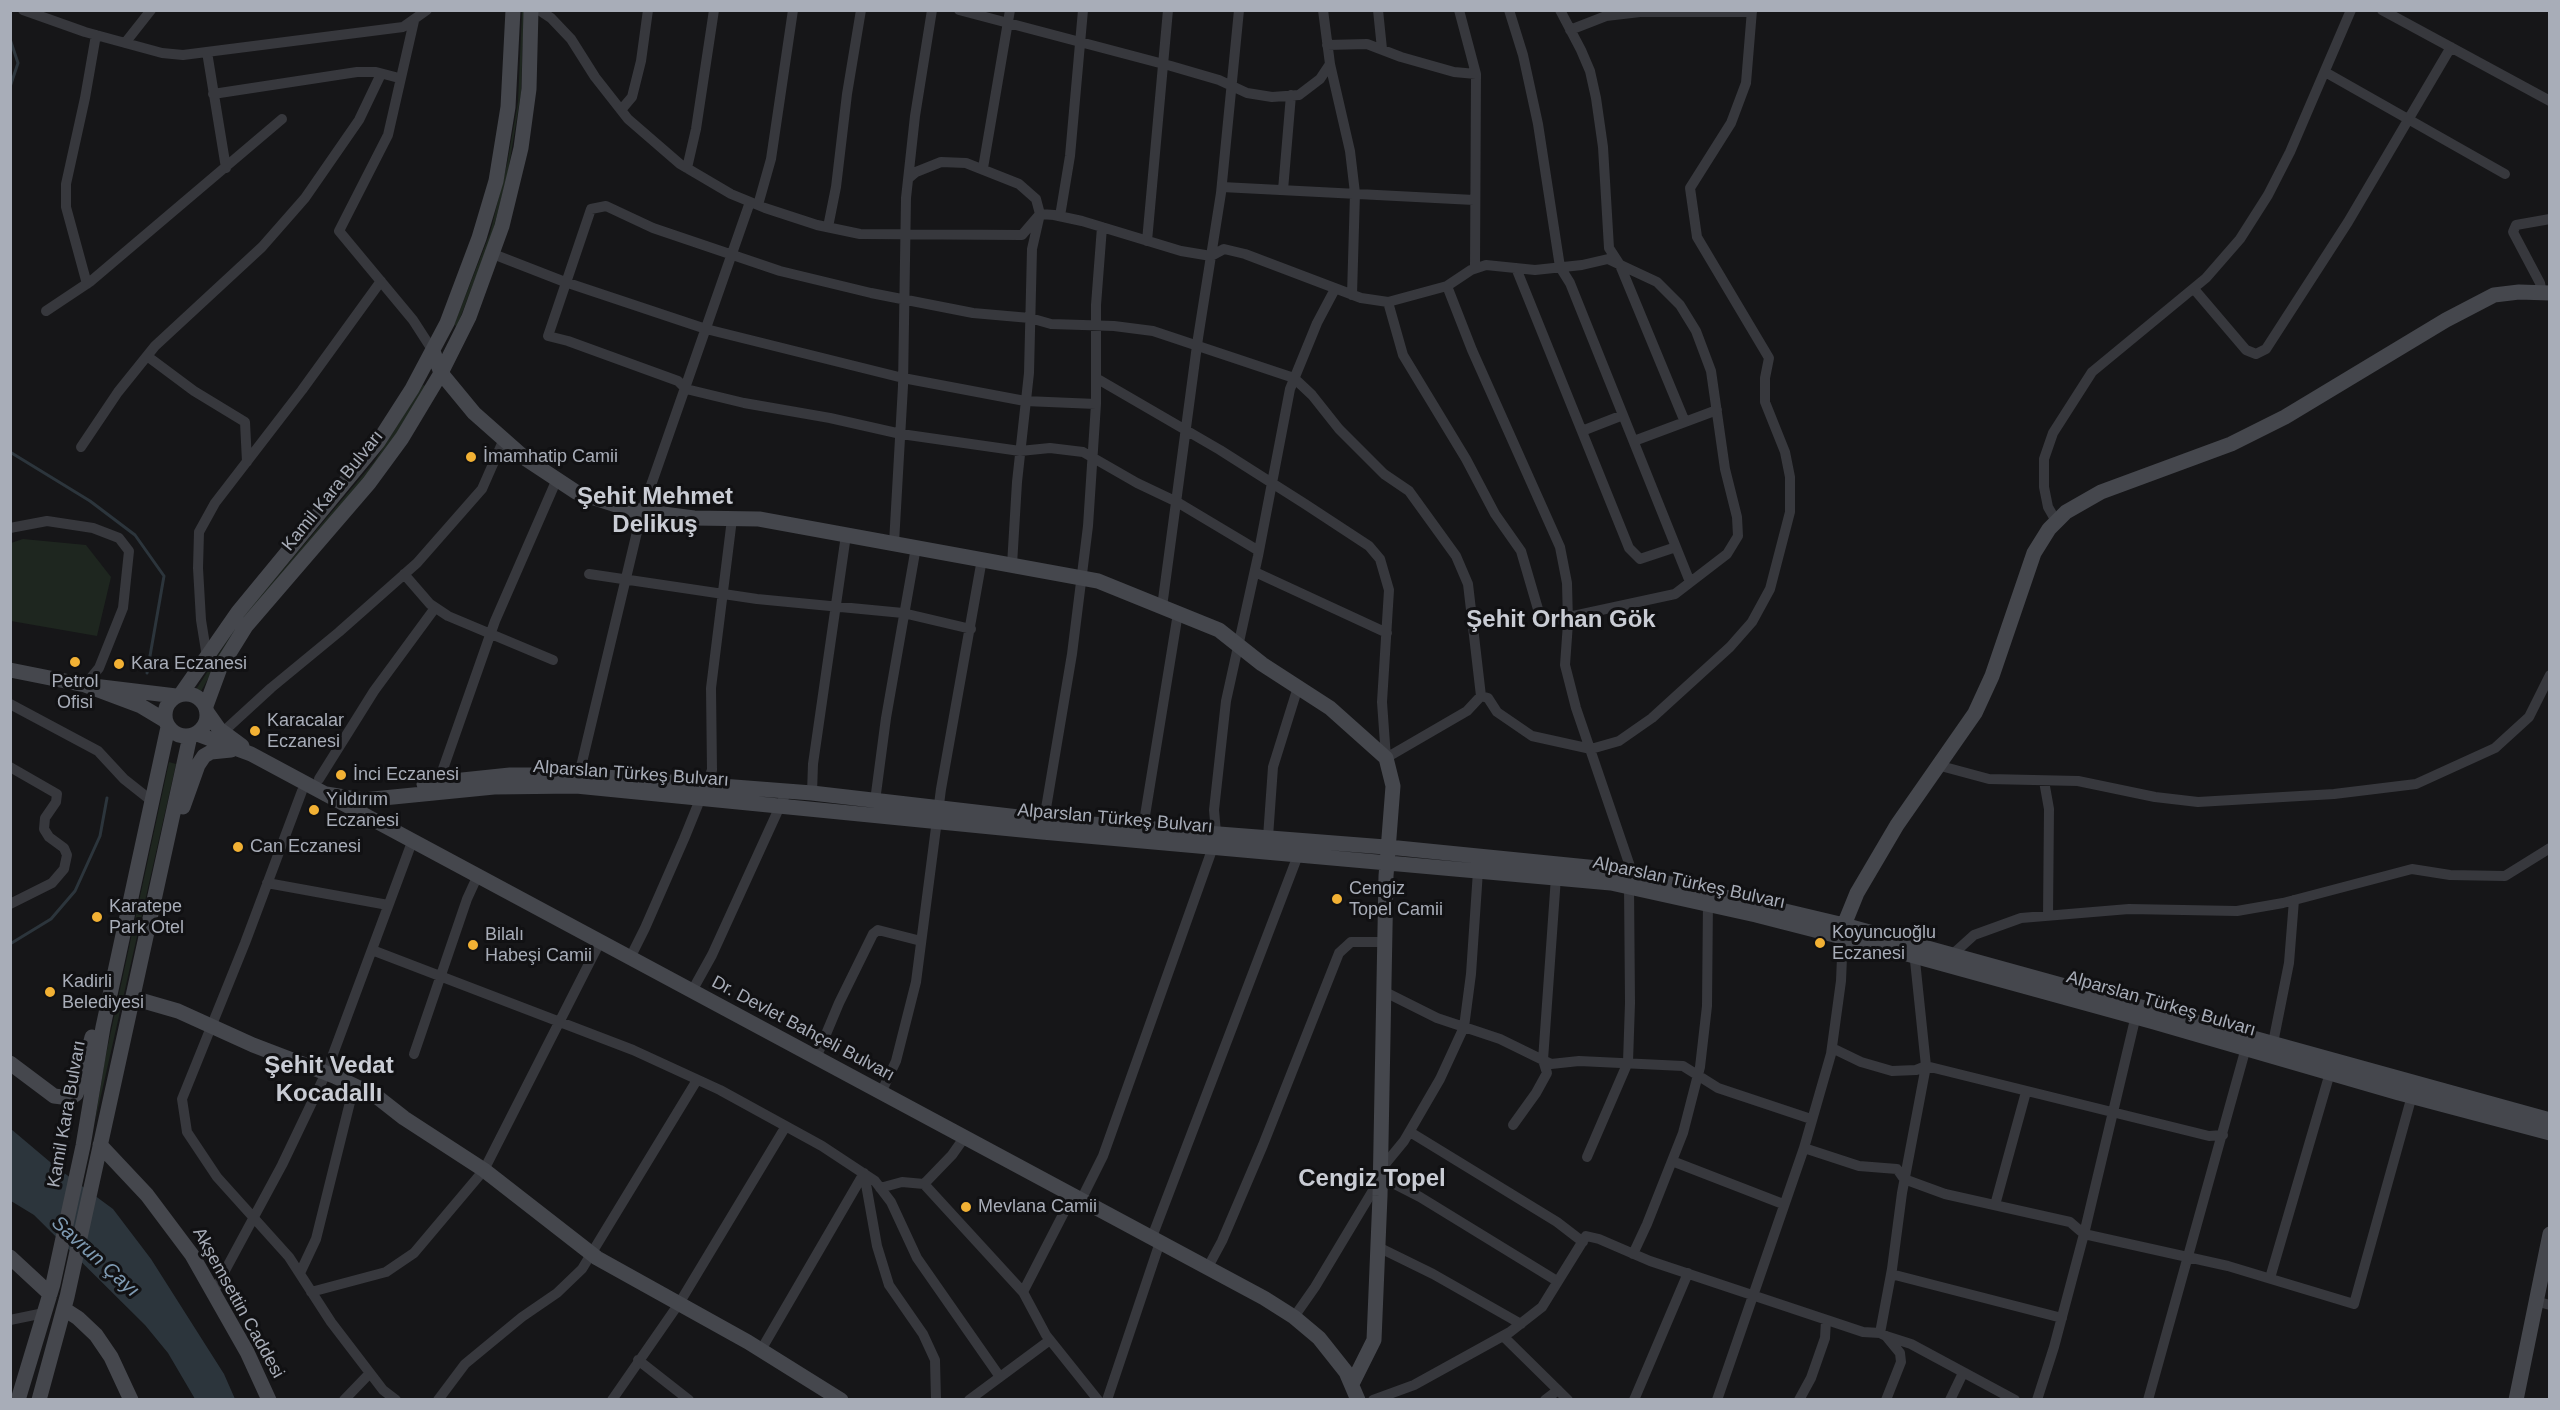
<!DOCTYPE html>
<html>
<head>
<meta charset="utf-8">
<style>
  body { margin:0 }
  #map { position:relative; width:2560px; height:1410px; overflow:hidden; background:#161618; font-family:Helvetica,sans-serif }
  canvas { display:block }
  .frame { position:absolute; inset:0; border:12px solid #a8adb8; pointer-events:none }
</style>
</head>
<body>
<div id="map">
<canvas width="2560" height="1410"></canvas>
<div class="frame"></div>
</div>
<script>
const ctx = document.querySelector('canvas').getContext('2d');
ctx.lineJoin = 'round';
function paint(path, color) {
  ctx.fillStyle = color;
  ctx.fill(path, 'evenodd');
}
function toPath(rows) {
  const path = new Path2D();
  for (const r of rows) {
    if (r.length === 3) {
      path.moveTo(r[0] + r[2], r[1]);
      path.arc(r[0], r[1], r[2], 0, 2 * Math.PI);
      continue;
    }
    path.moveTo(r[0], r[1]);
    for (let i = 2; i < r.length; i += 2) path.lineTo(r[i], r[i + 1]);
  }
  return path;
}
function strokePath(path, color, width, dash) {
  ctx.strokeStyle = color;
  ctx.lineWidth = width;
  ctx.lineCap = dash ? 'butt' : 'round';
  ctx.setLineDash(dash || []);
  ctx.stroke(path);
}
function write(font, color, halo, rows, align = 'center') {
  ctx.font = font + ' Helvetica,sans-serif';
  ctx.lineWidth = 6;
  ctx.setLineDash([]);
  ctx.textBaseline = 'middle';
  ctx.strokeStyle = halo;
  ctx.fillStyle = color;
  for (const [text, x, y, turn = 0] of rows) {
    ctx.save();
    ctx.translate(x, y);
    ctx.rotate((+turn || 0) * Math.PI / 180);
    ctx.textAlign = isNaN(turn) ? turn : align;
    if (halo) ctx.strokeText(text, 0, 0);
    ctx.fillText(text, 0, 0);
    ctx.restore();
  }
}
const green = toPath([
  [522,11,524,11,521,93,508,172,491,238,457,326,454,325,490,233,507,164,518,102],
  [423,385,426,386,417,402,382,456,230,640,200,693,195,691,242,618,374,462],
  [23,539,86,545,111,577,97,636,11,621,11,543],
  [169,762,176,764,95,1122,105,1059]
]);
const water = toPath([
  [11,1129,56,1167,113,1209,151,1259,224,1374,235,1399,195,1399,168,1353,145,1325,34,1215,11,1201]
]);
const stream = toPath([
  [10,39,18,63,10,87],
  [10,452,90,501,135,535,164,576,147,673],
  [10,944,51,919,75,891,100,836,107,798]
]);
const street = toPath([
  [23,10,85,32,162,53,183,55,403,27,427,10],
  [539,10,551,18,571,39,595,77,628,119,680,164,731,194,765,208,817,225,860,234,1022,235,1040,214,1054,215,1082,221,1181,251,1211,256,1224,249,1245,254,1361,298,1388,302,1447,286,1471,270,1486,265,1535,270,1582,265,1608,259,1627,268,1657,282,1680,305,1696,331,1711,371,1725,469,1737,517,1738,536,1727,554,1675,594,1550,621,1540,616,1521,551,1495,514,1466,459,1403,355,1388,302],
  [959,10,1171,66,1219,80,1247,93,1272,97,1299,95,1320,79,1330,64,1323,10],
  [1378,10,1382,49],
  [1459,10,1476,74,1475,268],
  [1509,10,1523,55,1538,124,1560,267,1570,283,1690,582],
  [1560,10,1581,50,1590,71,1596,98,1603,147,1609,248,1620,265,1685,422],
  [2382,10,2550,101],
  [414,21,388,135,339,231,413,320,433,351],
  [1570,30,1606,16,1640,12,1752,12],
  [125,43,151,10],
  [1327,45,1367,44,1401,57,1454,72,1476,74],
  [207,52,226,168],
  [1330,64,1350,151,1355,193,1352,295],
  [2325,72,2505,174],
  [213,94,357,72,376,72,399,78],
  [621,110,632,97,641,61,648,10],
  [687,168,696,129,714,10],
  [983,168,1010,10],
  [909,178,916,172,941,162,966,163,1019,184,1036,199,1040,214,1032,249,1029,373,1017,482,1012,565],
  [1222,187,1474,200],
  [1283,190,1291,95],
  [758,205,771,159,793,10],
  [1060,216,1070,156,1083,10],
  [828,227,836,187,847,94,861,10],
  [1147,241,1168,10],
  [493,254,565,282,706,329,903,378,1025,401,1096,404],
  [1516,268,1629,548,1640,559,1676,547],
  [87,284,66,207,66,184,85,98,96,35],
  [1447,286,1472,350,1560,547,1567,583,1568,623,1565,665,1576,708,1633,875],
  [2194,289,2246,350,2256,354,2266,349,2348,222,2451,47],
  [2542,293,2540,283,2513,232,2516,225,2550,219],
  [46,311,91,281,282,119],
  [147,356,194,391,245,422,247,462],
  [1096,378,1220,450,1305,504,1369,546,1380,559,1389,590,1382,702,1386,758,1467,711,1481,696,1488,698,1497,712,1532,736,1591,749,1619,741,1652,718,1730,647,1752,622,1770,589,1790,512,1790,477,1785,452,1765,402,1765,378,1769,358,1697,237,1690,188,1731,123,1746,83,1752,10],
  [1582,431,1623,415],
  [1634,441,1717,410],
  [81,447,118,392,155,346,262,247,305,198,359,120,381,74],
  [2056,521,2048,507,2044,487,2044,459,2053,433,2092,372,2206,278,2240,239,2268,195,2290,152,2351,10],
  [10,528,47,521,93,528,119,538,129,551,123,608,99,668,85,685],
  [894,543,903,386,906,198,915,116,932,10],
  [1259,551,1177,502,1137,483,1083,452,1050,448,1020,451,901,434,830,418,744,403,686,389,678,381,568,341,548,336,591,209,606,206,653,228,780,271,871,293,973,313,1030,318,1051,324,1114,326,1153,331,1294,378,1312,395,1339,429,1384,474,1409,491,1456,556,1468,584,1481,696],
  [1255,572,1387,633],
  [404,574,430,604,448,616,553,660],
  [589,574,757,599,903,613,971,629],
  [1162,607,1198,338,1221,193,1239,10],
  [207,657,201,620,198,568,199,532,215,503,302,390,381,281],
  [10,704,98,751,124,779,153,802],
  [223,732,271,688,339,632,417,563,482,489,504,439],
  [1937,765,1989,779,2078,781,2155,797,2198,802,2334,794,2416,784,2495,748,2529,717,2550,675],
  [10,767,57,794,56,802,45,818,44,829,49,837,64,848,67,855,64,869,52,883,10,904],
  [319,779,374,691,435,608],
  [578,779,642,511,750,202],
  [2044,781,2049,809,2048,916],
  [437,786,495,621,557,479],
  [302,791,245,943,182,1099,187,1132,217,1177,289,1257,331,1322,383,1390,396,1400],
  [812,793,813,764,846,535],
  [875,801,886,718,916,547],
  [1043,826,1072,654,1088,526,1096,404,1096,305,1102,227],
  [1142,834,1178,613],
  [1268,837,1273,767,1298,687],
  [267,883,388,905],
  [372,950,633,1050,720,1090,822,1146,875,1181,891,1202,917,1258,1000,1377],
  [1953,954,1974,935,2021,918,2129,909,2237,911,2283,903,2412,869,2450,875,2505,876,2550,848],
  [630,958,645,928,684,839,712,770,711,688,732,519],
  [692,991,712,955,786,793],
  [1383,991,1437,1018,1500,1039,1551,1064,1579,1061,1683,1066,1718,1088,1811,1119],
  [2273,1043,2289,963,2294,900],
  [1832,1048,1861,1062,1892,1071,1916,1070,1926,1066,2209,1136,2223,1135],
  [414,1054,467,899,478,875],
  [816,1058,839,1003,873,934,878,930,921,941],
  [881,1093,896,1061,916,982,941,789,982,559],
  [1513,1125,1536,1093,1547,1073,1543,1060,1556,877],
  [1410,1132,1557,1222,1583,1242],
  [1804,1148,1859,1166,1897,1169,1904,1179,1945,1194,2070,1222,2084,1234,2228,1266,2354,1304,2413,1092],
  [1587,1157,1628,1062,1630,1003,1629,886],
  [1672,1161,1783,1204],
  [1381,1169,1404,1141,1440,1079,1464,1027,1471,974,1478,871],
  [864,1173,877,1246,889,1285,923,1334,935,1360,936,1400],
  [924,1184,1023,1292,1046,1335,1098,1400],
  [880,1188,902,1182,924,1184,952,1155,964,1138],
  [1081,1200,1103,1156,1213,847,1216,833,1214,810,1226,701,1258,556,1290,389,1317,323,1335,289],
  [1995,1205,2026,1092],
  [1152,1237,1300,850],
  [1378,1247,1433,1274,1521,1324],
  [1633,1254,1647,1224,1683,1133,1700,1067,1707,1006,1708,900],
  [1208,1267,1222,1241,1263,1145,1339,953,1351,942,1384,942],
  [300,1273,316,1239,354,1086],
  [1891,1274,2062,1318],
  [2270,1278,2332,1066],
  [214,1291,282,1165,326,1073,412,842],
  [311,1292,386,1272,414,1253,484,1170,600,942],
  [1023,1292,1073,1195],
  [2535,1301,2550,1305],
  [1294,1317,1315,1287,1381,1177,1420,1197,1557,1281],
  [10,1320,44,1313],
  [1503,1336,1568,1400],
  [1886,1336,1911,1344,2015,1400],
  [761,1350,864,1173],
  [638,1360,689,1400],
  [344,1400,370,1373],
  [438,1400,465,1364,522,1317,557,1293,582,1269,697,1080],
  [612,1400,680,1302,786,1126],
  [969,1400,1050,1340],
  [1107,1400,1160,1242],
  [1373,1400,1414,1385,1510,1332,1542,1307,1586,1236,1599,1239,1650,1261,1863,1332,1880,1333],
  [1545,1400,1558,1390],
  [1634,1400,1688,1273],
  [1717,1400,1804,1148,1831,1054,1841,981,1843,933],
  [1799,1400,1811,1378,1825,1338,1826,1320],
  [1886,1400,1901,1362,1900,1353,1886,1336,1880,1333,1892,1269,1902,1193,1926,1066,1914,951],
  [1950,1400,1963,1373],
  [2037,1400,2054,1347,2084,1234,2137,1011],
  [2148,1400,2247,1044]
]);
const secondary = toPath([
  [433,351,441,373,474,413,526,459,576,492,632,510,694,518,759,519,1098,581,1219,630,1262,664,1330,708,1386,758,1393,786,1386,876,1380,1196,1374,1340,1352,1384],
  [10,670,85,685],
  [186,715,21],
  [181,694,238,612,378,442,412,389,447,323,479,238,496,181,508,107,513,10],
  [206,706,220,668,246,626,369,483,402,438,441,373,469,317,502,226,521,148,529,89,531,10],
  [207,712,219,729,242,746],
  [166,721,141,706,85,685,176,696],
  [197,734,251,754,1264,1298,1294,1317,1319,1338,1346,1372,1358,1400],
  [424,784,510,775,579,775,812,793,1053,821,1398,848,1608,869,1844,925,2550,1120],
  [326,794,363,800,494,787,576,786,1042,832,1611,883,1756,915,1885,948,2154,1022,2399,1093,2550,1133],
  [183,807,198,765,204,756,211,752,231,750],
  [1844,925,1857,893,1897,825,1975,713,1992,676,2034,553,2049,529,2066,512,2101,492,2231,444,2285,417,2446,320,2494,295,2519,292,2550,293],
  [133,998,178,1011,253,1045,334,1076,376,1096,404,1118,484,1170,597,1258,748,1342,841,1400],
  [10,1063,54,1096,70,1098,76,1094,80,1084,92,1037],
  [100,1145,147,1195,192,1255,247,1352,269,1400],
  [10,1257,50,1294],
  [64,1309,78,1318,96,1335,111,1357,131,1400],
  [18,1400,53,1284,83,1146,103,1027,168,727],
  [39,1400,67,1297,190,736],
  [2516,1400,2550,1234]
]);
const markers = [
  [471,457,6,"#f2b134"],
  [75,662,6,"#f2b134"],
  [119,664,6,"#f2b134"],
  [255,731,6,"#f2b134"],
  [341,775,6,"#f2b134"],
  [314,810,6,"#f2b134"],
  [238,847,6,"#f2b134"],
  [1337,899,6,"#f2b134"],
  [97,917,6,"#f2b134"],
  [1820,943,6,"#f2b134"],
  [473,945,6,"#f2b134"],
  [50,992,6,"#f2b134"],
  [966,1207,6,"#f2b134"]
];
const poiNames = [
  ["İmamhatip Camii",483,457],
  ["Kara Eczanesi",131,664],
  ["Petrol",75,682,"center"],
  ["Ofisi",75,703,"center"],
  ["Karacalar",267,721],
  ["Eczanesi",267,742],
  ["İnci Eczanesi",353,775],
  ["Yıldırım",326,800],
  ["Eczanesi",326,821],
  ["Can Eczanesi",250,847],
  ["Cengiz",1349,889],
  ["Topel Camii",1349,910],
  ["Karatepe",109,907],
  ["Park Otel",109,928],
  ["Koyuncuoğlu",1832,933],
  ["Eczanesi",1832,954],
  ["Bilalı",485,935],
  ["Habeşi Camii",485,956],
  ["Kadirli",62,982],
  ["Belediyesi",62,1003],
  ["Mevlana Camii",978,1207]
];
const streetNames = [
  ["Kamil Kara Bulvarı",333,491,-51],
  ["Alparslan Türkeş Bulvarı",631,774,4],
  ["Alparslan Türkeş Bulvarı",1115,819,5],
  ["Alparslan Türkeş Bulvarı",1689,883,12],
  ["Alparslan Türkeş Bulvarı",2161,1004,16],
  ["Dr. Devlet Bahçeli Bulvarı",803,1029,28],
  ["Kamil Kara Bulvarı",67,1114,-80],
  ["Akşemsettin Caddesi",238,1303,61]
];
const waterNames = [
  ["Savrun Çayı",95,1257,42]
];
const districtNames = [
  ["Şehit Mehmet",655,497],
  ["Delikuş",655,525],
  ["Şehit Orhan Gök",1561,620],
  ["Şehit Vedat",329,1066],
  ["Kocadallı",329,1094],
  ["Cengiz Topel",1372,1179]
];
paint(green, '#1e261f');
paint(water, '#2c353c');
strokePath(stream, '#2c353c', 3);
strokePath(street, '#37383d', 10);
strokePath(secondary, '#45474d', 15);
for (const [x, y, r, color] of markers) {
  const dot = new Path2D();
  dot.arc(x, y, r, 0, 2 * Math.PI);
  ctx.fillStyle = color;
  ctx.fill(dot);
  strokePath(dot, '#111113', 2);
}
write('18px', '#a8adb8', '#111113', poiNames, 'left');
write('18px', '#a8adb8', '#111113', streetNames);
write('italic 20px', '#7f9bb3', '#111113', waterNames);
write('bold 24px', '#c9ccd4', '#111113', districtNames);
</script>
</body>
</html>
